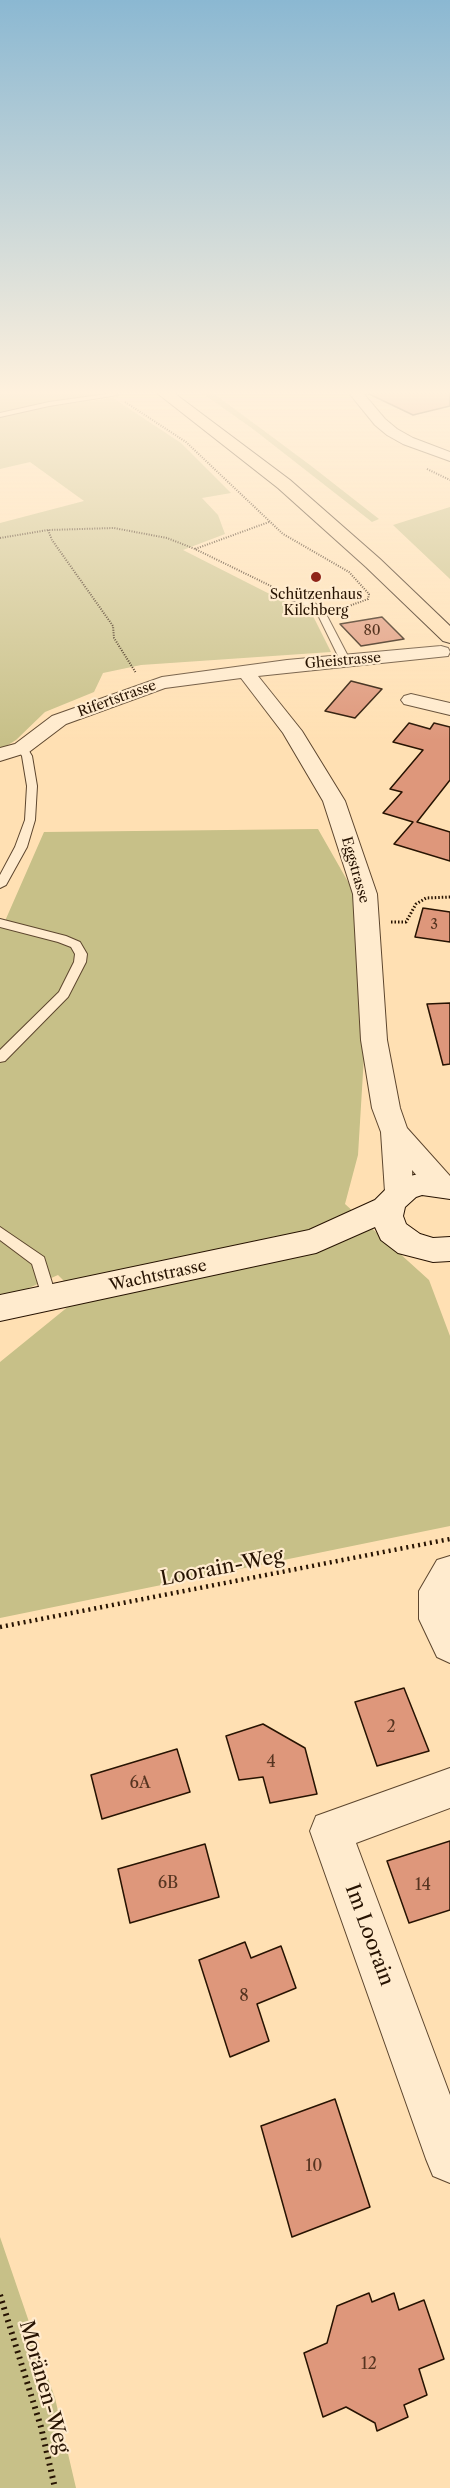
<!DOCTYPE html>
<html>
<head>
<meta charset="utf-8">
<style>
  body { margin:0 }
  canvas { display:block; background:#ffe0b3 }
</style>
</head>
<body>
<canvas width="450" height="2488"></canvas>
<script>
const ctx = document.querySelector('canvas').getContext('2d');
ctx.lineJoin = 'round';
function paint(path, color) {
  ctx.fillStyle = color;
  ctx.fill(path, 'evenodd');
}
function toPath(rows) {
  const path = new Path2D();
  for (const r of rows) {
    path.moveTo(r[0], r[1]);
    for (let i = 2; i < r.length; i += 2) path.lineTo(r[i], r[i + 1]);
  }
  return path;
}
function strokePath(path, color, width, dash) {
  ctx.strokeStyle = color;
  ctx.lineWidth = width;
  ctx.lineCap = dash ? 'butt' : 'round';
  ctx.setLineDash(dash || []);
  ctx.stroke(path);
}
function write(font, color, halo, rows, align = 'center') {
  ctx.font = font + ' "Libre Caslon Text",serif';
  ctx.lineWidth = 4.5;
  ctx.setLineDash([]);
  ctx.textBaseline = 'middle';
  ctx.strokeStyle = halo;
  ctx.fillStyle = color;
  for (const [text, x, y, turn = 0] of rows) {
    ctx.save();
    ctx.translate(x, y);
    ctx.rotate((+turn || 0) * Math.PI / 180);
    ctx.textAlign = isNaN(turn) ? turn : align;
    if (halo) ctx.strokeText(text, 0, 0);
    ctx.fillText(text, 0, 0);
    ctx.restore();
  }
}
const green = toPath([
  [0,393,106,393,107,395,41,403,34,408,113,398,181,443,231,493,202,498,218,515,225,534,183,550,313,616,331,652,141,665,103,673,94,692,45,712,16,740,0,750,0,523,84,501,30,462,0,469],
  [202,393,213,393,310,465,379,519,372,522,253,429],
  [450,507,450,579,393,525],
  [318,829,372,924,358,1155,345,1204,429,1280,450,1336,450,1526,0,1618,0,1362,80,1297,58,1275,22,1291,0,1294,0,922,5,921,44,832],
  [0,2237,55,2398,76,2488,0,2488]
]);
const building = toPath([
  [367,393,450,393,450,406,413,415,367,393],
  [382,617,404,639,361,646,340,624,382,617],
  [351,681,382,689,355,718,325,711,351,681],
  [409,723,430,729,434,723,450,727,450,780,417,822,450,832,450,861,394,844,413,822,383,813,402,792,390,789,423,750,393,742,409,723],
  [423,908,450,912,450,942,415,937,423,908],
  [450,1003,450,1064,443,1065,427,1004,450,1003],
  [404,1688,429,1751,377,1766,355,1702,404,1688],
  [263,1724,305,1748,317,1794,270,1803,263,1777,239,1780,226,1736,263,1724],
  [177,1749,190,1792,102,1819,91,1775,177,1749],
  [450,1841,450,1910,409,1923,387,1861,450,1841],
  [205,1844,219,1897,130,1923,118,1869,205,1844],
  [245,1942,251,1958,281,1946,296,1988,257,2004,269,2041,230,2057,199,1960,245,1942],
  [335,2099,370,2207,292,2237,261,2126,335,2099],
  [369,2293,372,2302,394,2293,399,2310,424,2300,444,2359,419,2369,427,2395,404,2405,408,2417,377,2431,375,2423,346,2407,323,2417,304,2353,327,2343,337,2306,369,2293]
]);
const pathFar3 = toPath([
  [125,402,186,442,283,534,349,572,369,594,368,599,338,610],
  [427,469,450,480],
  [269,522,195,549,277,589],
  [48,530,52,540,113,626,114,638,136,673],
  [0,538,48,530,114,528,167,538,195,549]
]);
const pathFar2 = toPath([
  [391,922,406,922,416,904,426,898,450,897]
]);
const pathFar1 = toPath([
  [0,1627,450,1539]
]);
const path = toPath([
  [0,2295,41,2427,55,2488]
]);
const lane = toPath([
  [114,393,118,395,49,406,0,417,0,413,49,402,114,393],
  [290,593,316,604,326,614,350,660,348,662,340,660,319,617,310,608,287,598,287,594,290,593],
  [22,745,26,746,32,756,37,786,35,820,27,847,6,885,0,888,0,875,15,847,25,820,27,786,22,756,17,748,22,745],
  [0,919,66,936,80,942,87,954,86,962,68,997,5,1061,0,1062,0,1050,59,992,74,962,75,954,71,947,58,942,0,927,0,919],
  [0,1227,44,1257,57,1299,54,1303,44,1303,32,1264,0,1240,0,1227]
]);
const street = toPath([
  [349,393,363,393,385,419,397,429,413,438,450,452,450,461,403,444,387,435,375,425,349,393],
  [441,646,448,648,450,652,448,656,258,676,302,731,345,801,377,894,387,1040,400,1108,407,1128,450,1176,450,1193,441,1195,431,1192,412,1170,413,1192,409,1199,399,1202,389,1199,385,1192,381,1132,372,1108,361,1040,353,894,323,801,283,733,241,678,165,688,66,724,29,752,0,761,0,748,15,744,52,716,162,677,287,660,441,646],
  [411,694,450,703,450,715,404,704,401,700,404,696,411,694],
  [450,1556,450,1663,437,1657,419,1619,419,1591,437,1560,450,1556],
  [450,1768,450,1808,356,1843,450,2095,450,2183,433,2176,426,2159,310,1831,316,1816,450,1768]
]);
const secondary = toPath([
  [422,1173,450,1177,450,1199,422,1195,416,1197,405,1207,403,1216,406,1224,420,1234,433,1238,450,1237,450,1261,433,1262,398,1253,381,1240,375,1227,316,1253,0,1321,0,1295,309,1230,375,1200,395,1180,422,1173]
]);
const highway = toPath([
  [157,393,174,393,290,480,380,559,450,626,450,643,443,641,366,567,278,488,157,393]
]);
const markers = [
  [316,577,6,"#8f2418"]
];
const farPoinames = [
  ["Schützenhaus",316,595],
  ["Kilchberg",316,611]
];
const numberNames = [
  ["80",372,631],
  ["3",434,925]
];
const farStreetnames = [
  ["Gheistrasse",343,661,-5],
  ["Rifertstrasse",117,699,-20],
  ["Eggstrasse",355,870,74]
];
const streetNames = [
  ["Wachtstrasse",158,1276,-12]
];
const nearNumbernames = [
  ["2",391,1727],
  ["4",271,1762],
  ["6A",140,1783],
  ["6B",168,1883],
  ["14",423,1885],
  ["8",244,1996],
  ["10",314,2166],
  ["12",369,2364]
];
const nearStreetnames = [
  ["Loorain-Weg",222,1568,-11],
  ["Im Loorain",369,1935,70],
  ["Moränen-Weg",44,2387,74]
];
paint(green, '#c7c088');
paint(building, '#de977b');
strokePath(building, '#271302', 1.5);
strokePath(lane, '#5d462e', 2);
strokePath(street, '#5d462e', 2);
strokePath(secondary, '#271302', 2);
strokePath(highway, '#271302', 2);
strokePath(pathFar3, '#271302', 2, [1, 1.5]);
strokePath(pathFar2, '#271302', 3, [1.5, 2]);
strokePath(pathFar1, '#271302', 4.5, [2, 4]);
strokePath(path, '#271302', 6, [2, 4.5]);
paint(lane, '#ffebce');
paint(street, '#ffebce');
paint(secondary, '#ffebce');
paint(highway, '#ffe0b3');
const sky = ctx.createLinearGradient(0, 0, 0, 741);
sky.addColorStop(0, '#8bb8d2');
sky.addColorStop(0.53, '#fff1dd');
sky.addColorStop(1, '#fff1dd00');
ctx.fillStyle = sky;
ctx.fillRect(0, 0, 450, 741);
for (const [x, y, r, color] of markers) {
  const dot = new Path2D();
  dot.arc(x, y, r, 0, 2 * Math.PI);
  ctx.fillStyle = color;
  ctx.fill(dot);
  strokePath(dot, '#ffebce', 2);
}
write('14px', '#271302', '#ffebce', farPoinames);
write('14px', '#553420', null, numberNames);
write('14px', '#271302', '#ffebce', farStreetnames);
write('16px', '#271302', '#ffebce', streetNames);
write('16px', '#553420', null, nearNumbernames);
write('20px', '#271302', '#ffebce', nearStreetnames);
</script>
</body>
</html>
